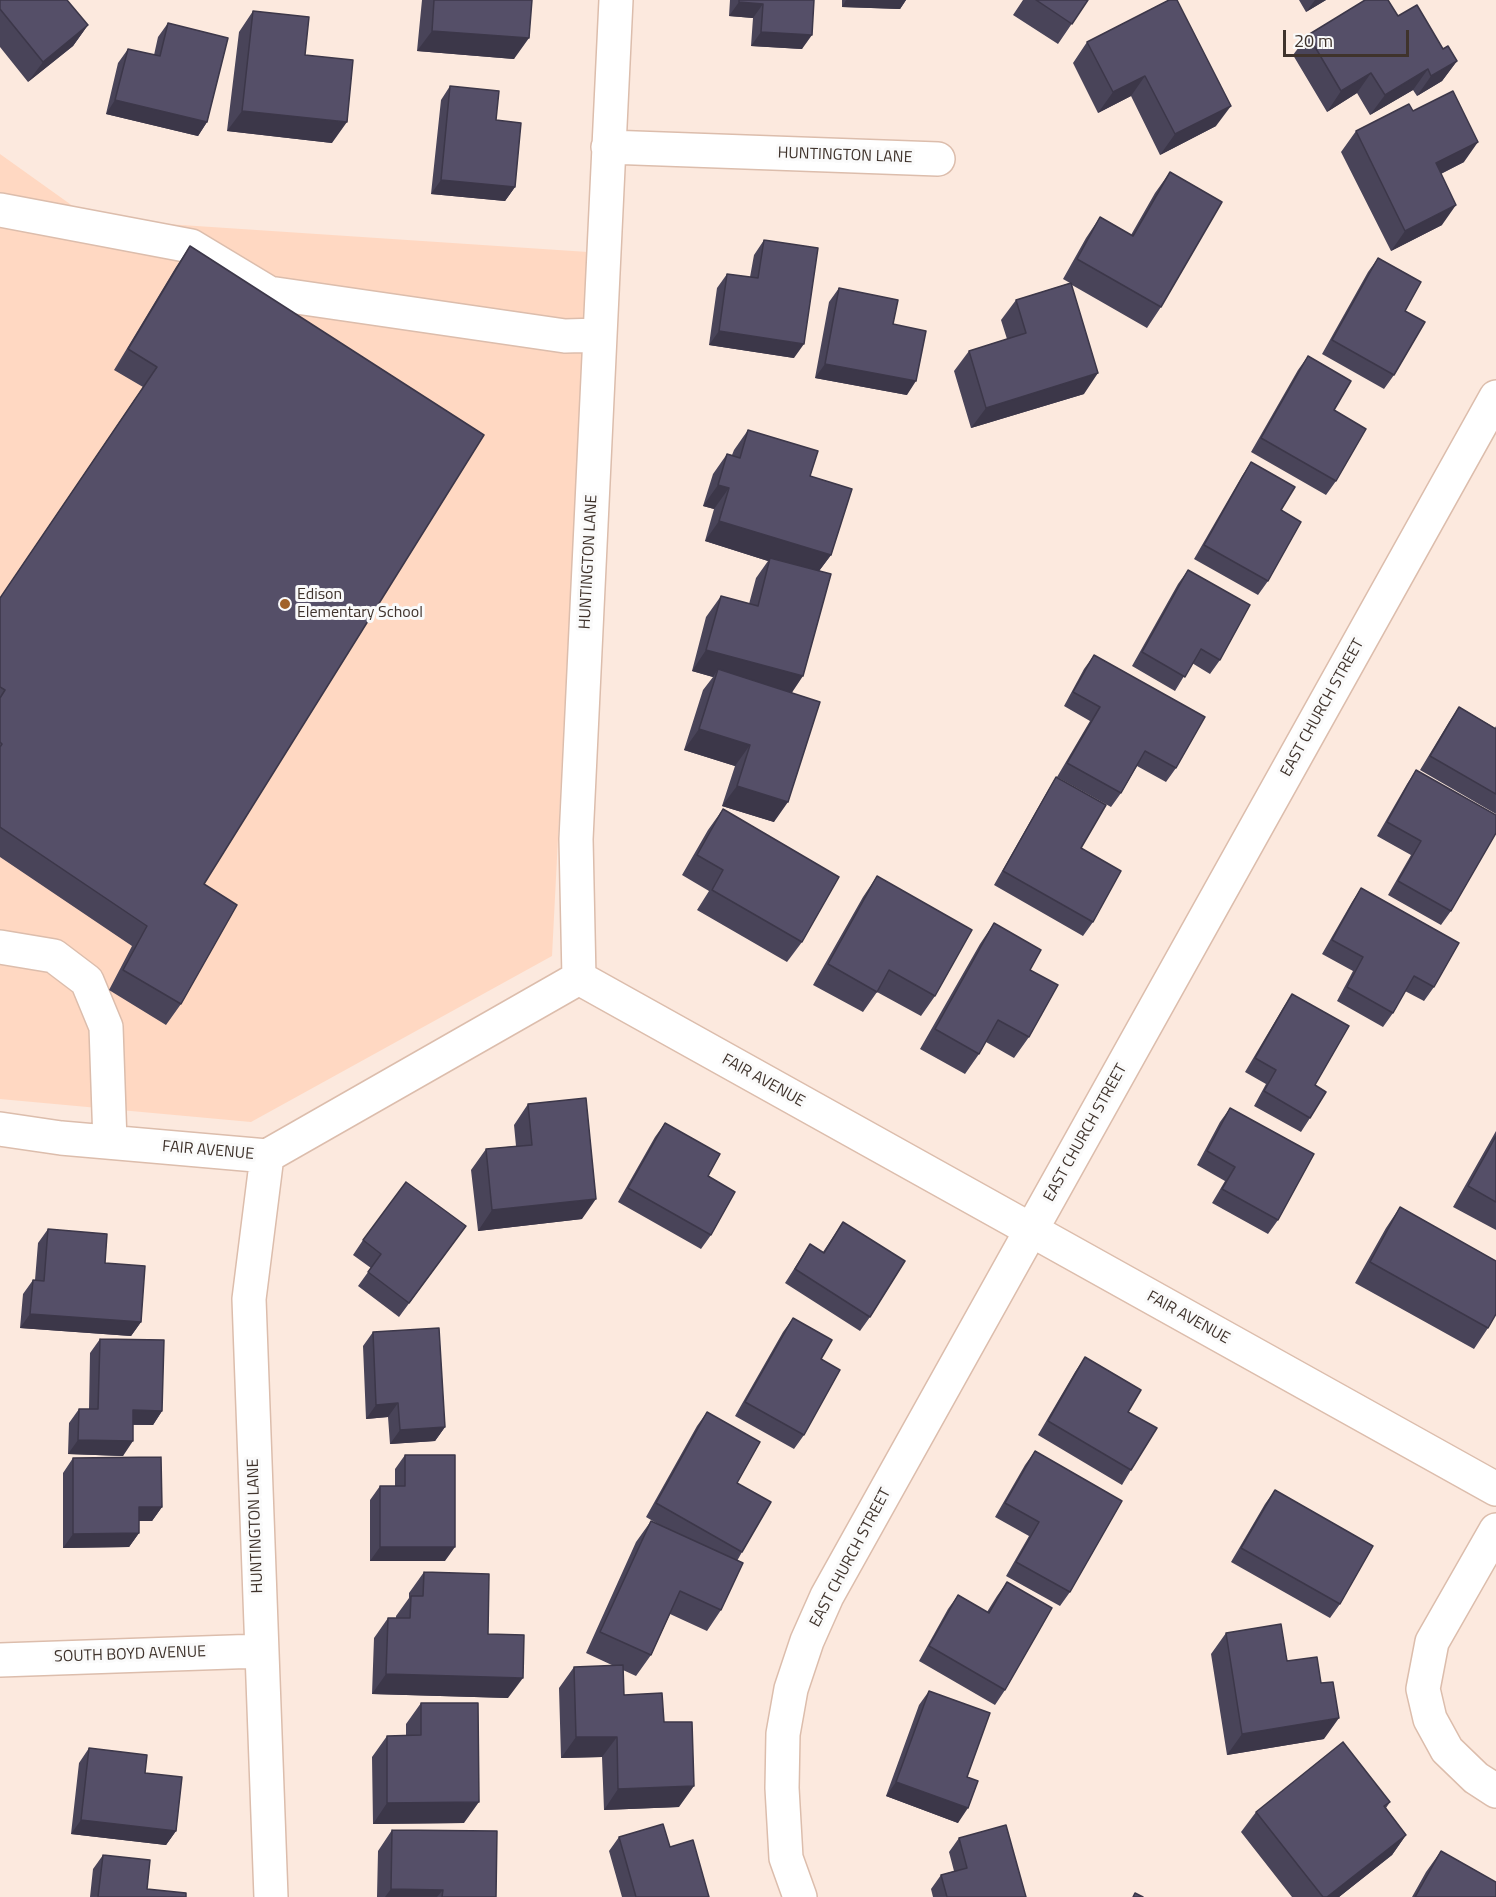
<!DOCTYPE html>
<html>
<head>
<meta charset="utf-8">
<style>
  body { margin:0 }
  #map { position:relative; width:1496px; height:1897px; overflow:hidden; background:#fce9de; font-family:"Titillium Web",sans-serif }
  canvas { display:block }
  .scale { position:absolute; left:1283px; top:30px; width:126px; height:27px; box-sizing:border-box; border:3px solid #3f332c; border-top:0; padding-left:8px; font-size:18px; line-height:21px; white-space:nowrap; color:#3f332c; -webkit-text-stroke:4px #fafafa; paint-order:stroke }
</style>
</head>
<body>
<div id="map">
<canvas width="1496" height="1897"></canvas>
<div class="scale">20 m</div>
</div>
<script>
const ctx = document.querySelector('canvas').getContext('2d');
ctx.lineJoin = 'round';
function paint(path, color) {
  ctx.fillStyle = color;
  ctx.fill(path, 'evenodd');
}
function toPath(rows) {
  const path = new Path2D();
  for (const r of rows) {
    path.moveTo(r[0], r[1]);
    for (let i = 2; i < r.length; i += 2) path.lineTo(r[i], r[i + 1]);
  }
  return path;
}
function strokePath(path, color, width, dash) {
  ctx.strokeStyle = color;
  ctx.lineWidth = width;
  ctx.lineCap = dash ? 'butt' : 'round';
  ctx.setLineDash(dash || []);
  ctx.stroke(path);
}
function write(font, color, halo, rows, align = 'center') {
  ctx.font = font + ' "Titillium Web",sans-serif';
  ctx.lineWidth = 6;
  ctx.setLineDash([]);
  ctx.textBaseline = 'middle';
  ctx.strokeStyle = halo;
  ctx.fillStyle = color;
  for (const [text, x, y, turn = 0] of rows) {
    ctx.save();
    ctx.translate(x, y);
    ctx.rotate((+turn || 0) * Math.PI / 180);
    ctx.textAlign = isNaN(turn) ? turn : align;
    if (halo) ctx.strokeText(text, 0, 0);
    ctx.fillText(text, 0, 0);
    ctx.restore();
  }
}
const built = toPath([
  [0,154,91,219,588,252,552,956,251,1122,0,1099]
]);
const minor = toPath([
  [608,147,938,159],
  [0,210,191,246,269,293,565,336,600,335],
  [0,947,54,956,87,981,106,1027,110,1142],
  [579,978,1496,1489],
  [579,978,576,839,616,0],
  [0,1129,61,1138,267,1156,579,978],
  [267,1156,249,1299,271,1897],
  [1496,1530,1432,1642,1423,1689,1430,1719,1447,1750,1476,1778,1496,1791],
  [0,1660,260,1651],
  [800,1897,786,1858,782,1788,783,1734,791,1689,807,1641,827,1596,1496,397]
]);
const wall = toPath([
  [0,0,88,25,73,46,28,82,0,47],
  [422,0,532,0,514,59,417,51],
  [730,0,814,0,802,49,751,46,753,18,729,16],
  [842,0,906,0,900,9,842,7],
  [1023,0,1088,0,1058,44,1013,15],
  [1169,0,1216,126,1160,155,1131,96,1098,113,1073,63,1087,42],
  [1299,0,1326,0,1306,12],
  [253,11,305,55,332,143,227,131,239,32],
  [1398,16,1457,61,1442,81,1417,96,1413,90,1370,115,1357,93,1327,112,1293,55,1308,35],
  [168,23,207,122,198,136,106,114,118,63,128,49,154,55,158,37],
  [450,86,496,120,515,187,505,201,431,194,441,100],
  [1413,111,1464,162,1441,174,1442,225,1391,251,1341,152,1356,131],
  [1170,172,1161,307,1147,328,1072,285,1084,394,971,428,954,371,969,351,1007,339,1001,320,1016,300,1070,283,1063,279,1086,238,1100,217,1131,235,1155,193],
  [764,240,794,358,709,345,717,288,727,274,750,277,754,255],
  [190,246,204,884,181,1004,166,1025,109,990,132,946,0,857,0,598,143,387,114,370,176,267],
  [1378,258,1405,311,1394,375,1384,389,1322,354,1368,272],
  [839,288,893,324,907,395,815,378,829,302],
  [1308,356,1334,410,1336,481,1326,495,1251,452,1298,370],
  [748,430,810,476,831,555,819,571,792,693,774,822,722,806,735,766,684,750,703,690,713,677,692,671,706,617,721,596,749,604,756,578,768,561,705,541,714,509,703,506,713,474,727,454,732,455,734,450],
  [1251,462,1281,510,1268,581,1258,595,1194,559,1242,476],
  [1188,570,1220,660,1210,674,1192,663,1175,691,1132,666,1178,584],
  [1094,655,1176,768,1166,782,1137,766,1121,793,1111,807,1057,777,1090,721,1064,706,1084,669],
  [1459,707,1495,728,1496,726,1496,814,1420,770,1449,722],
  [1416,770,1451,911,1441,925,1388,895,1411,855,1377,836,1407,784],
  [1056,777,1081,848,1093,922,1083,936,994,885,1047,792],
  [723,809,802,942,787,962,697,910,709,891,682,875,708,830],
  [877,876,935,996,921,1016,877,992,863,1012,813,985,863,897],
  [1361,888,1434,987,1424,1001,1405,991,1393,1013,1383,1027,1337,1001,1353,971,1322,954,1352,902],
  [994,923,1029,1037,1014,1058,986,1042,979,1054,965,1074,920,1049,980,944],
  [1292,994,1315,1085,1310,1118,1301,1132,1254,1106,1266,1084,1245,1072,1283,1008],
  [528,1104,582,1219,478,1231,471,1170,486,1149,516,1146,514,1125],
  [1230,1108,1278,1220,1268,1234,1212,1203,1225,1181,1197,1165,1220,1122],
  [665,1123,708,1176,711,1235,701,1249,618,1202,655,1137],
  [1496,1131,1496,1230,1453,1207],
  [1400,1207,1488,1328,1474,1349,1355,1283,1386,1228],
  [843,1222,870,1317,860,1331,785,1283,810,1244,823,1252],
  [466,1226,399,1317,358,1286,371,1268,353,1255,363,1240],
  [48,1229,105,1263,141,1322,131,1336,20,1328,23,1294,33,1280,35,1280,38,1243],
  [793,1318,821,1359,804,1435,794,1449,735,1416,783,1332],
  [373,1332,445,1427,435,1441,390,1444,388,1417,366,1419,363,1346],
  [100,1339,162,1411,153,1425,133,1425,123,1456,68,1454,69,1423,79,1409,89,1409,90,1353],
  [1085,1357,1128,1412,1131,1470,1122,1485,1038,1435,1075,1372],
  [707,1412,737,1483,742,1552,737,1561,721,1610,707,1631,670,1614,651,1655,636,1676,623,1670,624,1695,664,1722,679,1807,604,1810,602,1757,561,1758,559,1688,574,1667,614,1666,586,1653,636,1542,651,1521,663,1527,646,1517,697,1426],
  [1035,1451,1070,1592,1060,1606,1006,1576,1029,1536,995,1517,1025,1465],
  [405,1455,445,1561,370,1561,370,1500,380,1486,395,1486,395,1469],
  [73,1458,162,1507,152,1521,139,1521,139,1533,129,1547,63,1548,63,1473],
  [1275,1490,1340,1604,1330,1618,1231,1562,1265,1504],
  [424,1572,488,1634,508,1698,372,1694,374,1638,388,1618,396,1618,396,1616,409,1598,409,1593],
  [1007,1582,1005,1690,995,1705,919,1661,948,1609,958,1595,987,1612,997,1596],
  [1226,1633,1287,1661,1324,1739,1227,1755,1211,1654],
  [929,1691,967,1777,958,1823,886,1796,919,1705],
  [421,1703,464,1823,373,1824,372,1757,387,1736,406,1736,406,1724],
  [89,1748,145,1773,176,1831,166,1845,71,1834,79,1763],
  [1390,1802,1386,1808,1406,1835,1392,1855,1339,1897,1292,1897,1241,1832,1256,1812],
  [392,1830,496,1897,377,1897,378,1851],
  [619,1837,709,1897,622,1897,609,1851],
  [959,1838,1026,1897,933,1897,931,1889,941,1875,954,1871,949,1852],
  [1441,1851,1496,1897,1412,1897,1426,1872],
  [103,1855,147,1889,186,1897,90,1897,93,1869]
]);
const shadedWall = toPath([
  [846,0,906,0,900,9,842,7],
  [1315,0,1326,0,1306,12],
  [739,2,763,4,753,18,729,16],
  [88,25,73,46,28,82,43,62],
  [432,31,529,38,514,59,417,51],
  [761,32,812,35,802,49,751,46],
  [1457,61,1442,81,1417,96,1431,76],
  [1428,69,1413,90,1370,115,1385,95],
  [1371,73,1357,93,1327,112,1341,91],
  [1145,76,1131,96,1098,113,1113,92],
  [115,100,207,122,198,136,106,114],
  [1231,106,1216,126,1160,155,1175,134],
  [242,111,347,122,332,143,227,131],
  [1478,142,1464,162,1422,183,1436,163],
  [441,180,515,187,505,201,431,194],
  [1456,205,1442,225,1391,251,1405,231],
  [719,331,804,344,794,358,709,345],
  [825,364,916,381,907,395,815,378],
  [1098,373,1084,394,971,428,986,408],
  [718,485,729,488,714,509,703,506],
  [719,521,831,555,816,575,770,558,768,561,705,541],
  [706,650,803,676,789,697,718,669,713,677,692,671],
  [699,729,750,745,735,766,684,750],
  [737,786,788,802,774,822,722,806],
  [596,1199,582,1219,478,1231,492,1210],
  [30,1314,141,1322,131,1336,20,1328],
  [398,1403,388,1417,366,1419,376,1405],
  [133,1410,162,1411,153,1425,123,1424],
  [445,1427,435,1441,390,1444,400,1430],
  [78,1440,133,1441,123,1456,68,1454],
  [139,1507,162,1507,152,1521,129,1521],
  [139,1533,129,1547,63,1548,73,1534],
  [380,1547,455,1547,445,1561,370,1561],
  [386,1674,523,1678,508,1698,372,1694],
  [1339,1718,1324,1739,1227,1755,1242,1734],
  [576,1737,617,1737,602,1757,561,1758],
  [896,1782,968,1808,958,1823,886,1796],
  [694,1786,679,1807,604,1810,618,1789],
  [479,1802,464,1823,373,1824,387,1803],
  [81,1820,176,1831,166,1845,71,1834],
  [1406,1835,1392,1855,1339,1897,1327,1897],
  [391,1889,443,1890,437,1897,385,1897]
]);
const building = toPath([
  [0,0,67,0,88,25,43,62,0,9,0,0],
  [434,0,532,0,529,38,432,31,434,0],
  [739,0,814,0,812,35,761,32,763,4,739,2,739,0],
  [1036,0,1088,0,1072,24,1036,0],
  [1169,0,1177,0,1231,106,1175,134,1145,76,1113,92,1087,42,1169,0],
  [1365,0,1388,0,1398,16,1417,5,1443,49,1448,46,1457,61,1431,76,1428,69,1385,95,1371,73,1341,91,1308,35,1365,0],
  [253,11,309,17,305,55,353,60,347,122,242,111,253,11],
  [168,23,228,38,207,122,115,100,128,49,160,56,168,23],
  [450,86,499,91,496,120,521,123,515,187,441,180,450,86],
  [1453,91,1478,142,1436,163,1456,205,1405,231,1356,131,1409,104,1413,111,1453,91],
  [1170,172,1222,202,1161,307,1077,259,1100,217,1133,236,1170,172],
  [764,240,818,248,804,344,719,331,727,274,758,278,764,240],
  [190,246,484,435,204,884,237,905,181,1004,123,970,147,926,0,827,0,747,2,744,0,742,0,698,5,690,0,687,0,598,157,367,128,349,190,246],
  [1378,258,1421,282,1405,311,1425,322,1394,375,1332,340,1378,258],
  [1071,283,1098,373,986,408,969,351,1026,333,1016,300,1071,283],
  [839,288,898,300,893,324,926,331,916,381,825,364,839,288],
  [1308,356,1351,381,1334,410,1366,429,1336,481,1261,438,1308,356],
  [748,430,818,451,810,476,852,489,831,555,719,521,729,488,718,485,727,454,740,458,748,430],
  [1251,462,1295,487,1281,510,1301,522,1268,581,1204,545,1251,462],
  [770,558,831,574,803,676,706,650,721,596,758,606,770,558],
  [1188,570,1250,605,1220,660,1201,649,1185,677,1142,652,1188,570],
  [1094,655,1205,717,1176,768,1145,751,1121,793,1067,763,1100,707,1073,692,1094,655],
  [718,669,820,702,788,802,737,786,750,745,699,729,718,669],
  [1459,707,1496,729,1496,794,1430,756,1459,707],
  [1416,770,1496,815,1496,833,1451,911,1398,881,1421,841,1387,822,1416,770],
  [1056,777,1106,805,1081,848,1121,871,1093,922,1003,871,1056,777],
  [723,809,839,877,802,942,712,890,723,870,697,855,723,809],
  [877,876,972,930,935,996,889,970,877,992,828,964,877,876],
  [1361,888,1459,943,1434,987,1414,976,1393,1013,1347,987,1363,957,1332,940,1361,888],
  [994,923,1041,950,1030,970,1058,985,1029,1037,998,1020,979,1054,935,1029,994,923],
  [1292,994,1349,1026,1315,1085,1326,1092,1310,1118,1264,1091,1276,1070,1255,1058,1292,994],
  [586,1098,596,1199,492,1210,486,1149,532,1145,528,1104,586,1098],
  [1230,1108,1314,1154,1278,1220,1222,1189,1235,1167,1207,1151,1230,1108],
  [665,1123,720,1154,708,1176,735,1192,711,1235,628,1188,665,1123],
  [1496,1136,1496,1202,1468,1186,1496,1136],
  [406,1182,466,1226,409,1303,368,1272,381,1254,363,1240,406,1182],
  [1400,1207,1496,1261,1496,1314,1488,1328,1370,1262,1400,1207],
  [843,1222,905,1261,870,1317,795,1269,810,1244,824,1253,843,1222],
  [48,1229,107,1234,105,1263,145,1266,141,1322,30,1314,33,1280,44,1281,48,1229],
  [793,1318,832,1340,821,1359,840,1370,804,1435,745,1402,793,1318],
  [439,1328,445,1427,400,1430,398,1403,376,1405,373,1332,439,1328],
  [100,1339,164,1340,162,1411,133,1410,133,1441,78,1440,79,1409,98,1409,100,1339],
  [1085,1357,1141,1390,1128,1412,1157,1428,1131,1470,1048,1421,1085,1357],
  [707,1412,760,1442,737,1483,771,1502,742,1552,656,1503,707,1412],
  [1035,1451,1122,1501,1070,1592,1016,1562,1039,1522,1005,1503,1035,1451],
  [405,1455,455,1455,455,1547,380,1547,380,1486,405,1486,405,1455],
  [161,1457,162,1507,139,1507,139,1533,73,1534,73,1458,161,1457],
  [1275,1490,1373,1546,1340,1604,1241,1548,1275,1490],
  [651,1521,743,1563,721,1610,680,1591,651,1655,600,1632,651,1521],
  [424,1572,489,1574,488,1634,524,1635,523,1678,386,1674,388,1618,410,1618,411,1596,423,1596,424,1572],
  [1007,1582,1052,1608,1005,1690,929,1646,958,1595,989,1613,1007,1582],
  [1281,1624,1287,1661,1317,1657,1321,1683,1333,1682,1339,1718,1242,1734,1226,1633,1281,1624],
  [623,1665,624,1695,662,1693,664,1722,692,1722,694,1786,618,1789,617,1737,576,1737,574,1667,623,1665],
  [929,1691,990,1713,967,1777,978,1781,968,1808,896,1782,929,1691],
  [421,1703,478,1703,479,1802,387,1803,387,1736,421,1735,421,1703],
  [1343,1742,1390,1802,1384,1806,1406,1835,1327,1897,1323,1897,1256,1812,1343,1742],
  [89,1748,147,1755,145,1773,182,1777,176,1831,81,1820,89,1748],
  [663,1824,670,1847,693,1840,709,1897,636,1897,619,1837,663,1824],
  [1006,1825,1026,1897,947,1897,941,1875,967,1868,959,1838,1006,1825],
  [392,1830,497,1831,496,1897,442,1897,443,1890,391,1889,392,1830],
  [1441,1851,1496,1882,1496,1897,1415,1897,1441,1851],
  [103,1855,150,1860,147,1889,186,1893,186,1897,98,1897,103,1855],
  [1135,1893,1143,1897,1133,1897,1135,1893]
]);
const markers = [
  [285,604,6,"#a16229"]
];
const streetNames = [
  ["HUNTINGTON LANE",845,156,2],
  ["HUNTINGTON LANE",589,562,-87],
  ["EAST CHURCH STREET",1323,708,-61],
  ["FAIR AVENUE",763,1081,29],
  ["EAST CHURCH STREET",1086,1133,-61],
  ["FAIR AVENUE",208,1151,5],
  ["FAIR AVENUE",1188,1318,29],
  ["HUNTINGTON LANE",256,1526,-92],
  ["EAST CHURCH STREET",851,1558,-62],
  ["SOUTH BOYD AVENUE",130,1655,-2]
];
const poiNames = [
  ["Edison",297,595],
  ["Elementary School",297,613]
];
paint(built, '#ffd8c2');
strokePath(minor, '#dcbdac', 36);
strokePath(minor, '#fff', 33);
paint(wall, '#494459');
paint(shadedWall, '#3c3749');
paint(building, '#554f68');
strokePath(building, '#3c3749', 1.5);
for (const [x, y, r, color] of markers) {
  const dot = new Path2D();
  dot.arc(x, y, r, 0, 2 * Math.PI);
  ctx.fillStyle = color;
  ctx.fill(dot);
  strokePath(dot, '#fafafa', 2);
}
write('16px', '#3f332c', '#fafafa', streetNames);
write('16px', '#3f332c', '#fafafa', poiNames, 'left');
</script>
</body>
</html>
